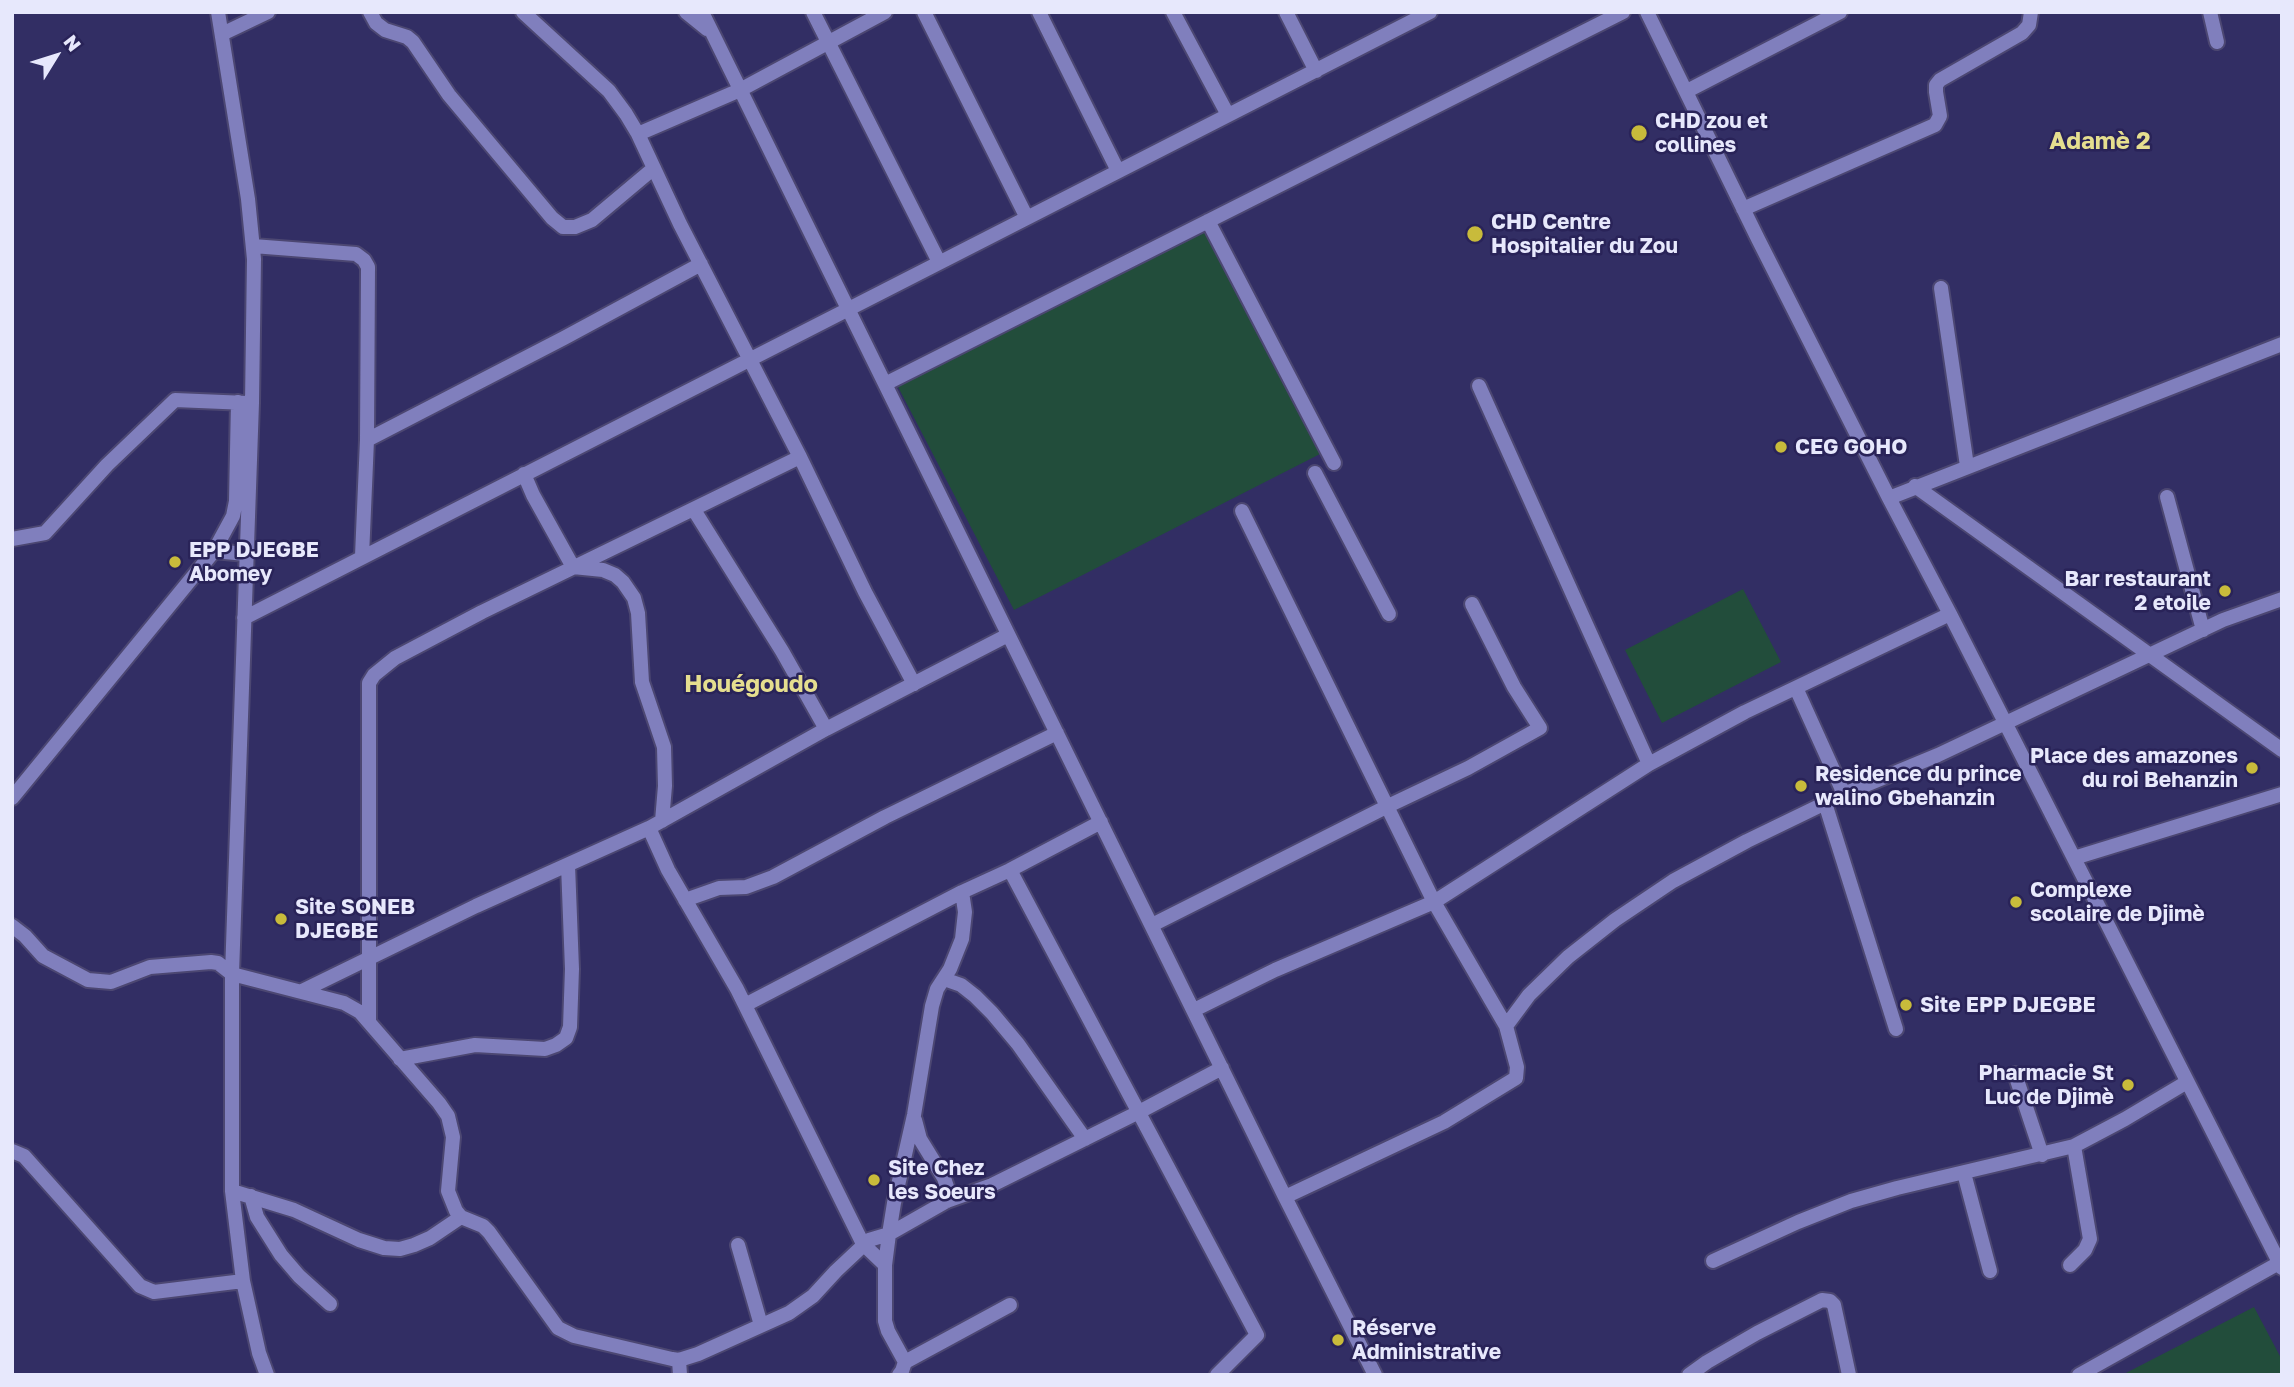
<!DOCTYPE html>
<html>
<head>
<meta charset="utf-8">
<style>
  body { margin:0 }
  #map { position:relative; width:2294px; height:1387px; overflow:hidden; background:#322e64; font-family:"Golos Text",sans-serif }
  canvas { display:block }
  .frame { position:absolute; inset:0; border:14px solid #e7e8fc; pointer-events:none }
  .north { position:absolute; left:21px; top:21px; width:70px; height:70px; -webkit-text-stroke:5px #292358; paint-order:stroke; rotate:52deg; font-size:19px; font-weight:700; line-height:28px; text-align:center; color:#e7e8fc }
  .north::after { content:''; display:block; margin:auto; width:24px; height:32px; background:#e7e8fc; clip-path:polygon(50% 0,100% 100%,50% 72%,0 100%) }
</style>
</head>
<body>
<div id="map">
<canvas width="2294" height="1387"></canvas>
<div class="frame"></div>
<div class="north">N</div>
</div>
<script>
const ctx = document.querySelector('canvas').getContext('2d');
ctx.lineJoin = 'round';
function paint(path, color) {
  ctx.fillStyle = color;
  ctx.fill(path, 'evenodd');
}
function toPath(rows) {
  const path = new Path2D();
  for (const r of rows) {
    path.moveTo(r[0], r[1]);
    for (let i = 2; i < r.length; i += 2) path.lineTo(r[i], r[i + 1]);
  }
  return path;
}
function strokePath(path, color, width, dash) {
  ctx.strokeStyle = color;
  ctx.lineWidth = width;
  ctx.lineCap = dash ? 'butt' : 'round';
  ctx.setLineDash(dash || []);
  ctx.stroke(path);
}
function write(font, color, halo, rows, align = 'center') {
  ctx.font = font + ' "Golos Text",sans-serif';
  ctx.lineWidth = 5;
  ctx.setLineDash([]);
  ctx.textBaseline = 'middle';
  ctx.strokeStyle = halo;
  ctx.fillStyle = color;
  for (const [text, x, y, turn = 0] of rows) {
    ctx.save();
    ctx.translate(x, y);
    ctx.rotate((+turn || 0) * Math.PI / 180);
    ctx.textAlign = isNaN(turn) ? turn : align;
    if (halo) ctx.strokeText(text, 0, 0);
    ctx.fillText(text, 0, 0);
    ctx.restore();
  }
}
const green = toPath([
  [1207,231,1322,453,1014,610,897,385],
  [1743,589,1781,662,1662,723,1625,650],
  [2254,1307,2282,1360,2282,1375,2122,1375]
]);
const minor = toPath([
  [218,12,248,199,254,259,252,403,232,974,232,1191,243,1281,259,1353,267,1375],
  [370,12,376,23,385,30,407,37,413,42,449,95,552,218,563,227,575,227,592,220,654,168],
  [523,12,609,91,626,114,638,134,680,224,800,457,865,592,914,684],
  [686,12,707,29],
  [702,12,1285,1197,1375,1375],
  [813,12,939,262],
  [924,12,1027,218],
  [1039,12,1118,171],
  [1173,12,1228,115],
  [1286,12,1316,71],
  [1647,12,1758,239,1889,498,1950,614,2282,1268],
  [2210,12,2217,42],
  [222,34,268,12],
  [1687,91,1840,12],
  [638,134,740,90,885,12],
  [1743,209,1935,125,1940,116,1936,92,1936,85,1940,80,2022,33,2029,25,2031,12],
  [1208,221,1334,463],
  [253,246,356,254,364,260,368,267,367,440,362,556],
  [1941,288,1967,466],
  [885,384,1623,12],
  [1479,386,1649,764],
  [367,440,564,338,701,264],
  [1315,473,1389,614],
  [524,474,533,495,573,567,603,570,615,575,623,582,634,598,638,613,642,682,664,747,665,786,662,821],
  [1915,486,2282,750],
  [2167,497,2203,630],
  [1889,498,2282,344],
  [694,510,782,651,826,729],
  [12,539,45,533,107,465,175,400,247,403],
  [214,551,246,554],
  [244,618,1430,12],
  [1796,688,1844,794],
  [12,798,214,551,233,516,236,501,238,402],
  [1825,803,1896,1029],
  [649,828,668,870,737,989,863,1244,885,1265],
  [2074,858,2282,794],
  [1010,870,1257,1335,1217,1375],
  [685,900,719,888,746,887,773,877,885,817,1057,733],
  [1152,925,1388,806,1468,768,1540,728,1514,687,1472,604],
  [12,926,25,936,43,956,88,980,111,982,150,967,211,962,218,963,232,974,344,1003,360,1012,439,1103,448,1116,453,1137,448,1191,456,1211,461,1217,483,1226,489,1232,558,1328,574,1336,672,1359,679,1360,698,1354,789,1313,813,1296,836,1271,869,1240,889,1234,947,1201,992,1185,1139,1112,1222,1068],
  [944,979,961,985,975,996,992,1013,1018,1044,1085,1139],
  [302,991,476,906,649,828,826,729,1008,635],
  [745,1005,962,892,1010,870,1101,822],
  [1194,1010,1275,970,1434,902,1242,511],
  [369,1022,369,683,374,675,395,658,482,612,800,457],
  [1506,1026,1529,995,1568,957,1615,920,1673,881,1747,841,1844,794,1938,755,2223,620,2282,599],
  [400,1059,475,1045,545,1049,556,1045,566,1038,570,1027,572,969,568,865],
  [2015,1074,2042,1155],
  [915,1120,920,1139,944,1178,948,1190,947,1201],
  [12,1151,24,1156,140,1286,154,1292,243,1281],
  [1964,1173,1990,1271],
  [232,1191,294,1210,359,1240,384,1248,400,1249,414,1245,430,1238,461,1217],
  [251,1196,257,1217,281,1255,299,1276,330,1304],
  [1285,1197,1444,1122,1516,1078,1517,1067,1506,1026,1434,902,1649,764,1745,712,1950,614],
  [738,1245,761,1325],
  [1713,1261,1798,1222,1851,1201,1897,1188,2074,1146,2125,1119,2187,1082],
  [2070,1265,2085,1250,2090,1239,2074,1146],
  [679,1360,680,1375],
  [905,1362,1010,1305],
  [899,1375,902,1371,905,1362,888,1331,885,1321,885,1265,889,1234,894,1203,914,1115,932,1006,937,989,950,969,962,939,965,912,962,892],
  [1689,1375,1707,1362,1757,1333,1822,1300,1830,1301,1834,1305,1849,1375],
  [2079,1375,2279,1263]
]);
const markers = [
  [1639,133,9,"#c8bb3b"],
  [1475,234,9,"#c8bb3b"],
  [1781,447,7,"#c8bb3b"],
  [175,562,7,"#c8bb3b"],
  [2225,591,7,"#c8bb3b"],
  [2252,768,7,"#c8bb3b"],
  [1801,786,7,"#c8bb3b"],
  [2016,902,7,"#c8bb3b"],
  [281,919,7,"#c8bb3b"],
  [1906,1005,7,"#c8bb3b"],
  [2128,1085,7,"#c8bb3b"],
  [874,1180,7,"#c8bb3b"],
  [1338,1340,7,"#c8bb3b"]
];
const poiNames = [
  ["CHD zou et",1655,121],
  ["collines",1655,145],
  ["CHD Centre",1491,222],
  ["Hospitalier du Zou",1491,246],
  ["CEG GOHO",1795,447],
  ["EPP DJEGBE",189,550],
  ["Abomey",189,574],
  ["Bar restaurant",2211,579,"right"],
  ["2 etoile",2211,603,"right"],
  ["Place des amazones",2238,756,"right"],
  ["du roi Behanzin",2238,780,"right"],
  ["Residence du prince",1815,774],
  ["walino Gbehanzin",1815,798],
  ["Complexe",2030,890],
  ["scolaire de Djimè",2030,914],
  ["Site SONEB",295,907],
  ["DJEGBE",295,931],
  ["Site EPP DJEGBE",1920,1005],
  ["Pharmacie St",2114,1073,"right"],
  ["Luc de Djimè",2114,1097,"right"],
  ["Site Chez",888,1168],
  ["les Soeurs",888,1192],
  ["Réserve",1352,1328],
  ["Administrative",1352,1352]
];
const quarterNames = [
  ["Adamè 2",2100,141],
  ["Houégoudo",751,684]
];
paint(green, '#224d3b');
strokePath(minor, '#4c4772', 18);
strokePath(minor, '#807fbd', 14);
for (const [x, y, r, color] of markers) {
  const dot = new Path2D();
  dot.arc(x, y, r, 0, 2 * Math.PI);
  ctx.fillStyle = color;
  ctx.fill(dot);
  strokePath(dot, '#292358', 2.5);
}
write('bold 21px', '#e7e8fc', '#292358', poiNames, 'left');
write('bold 24px', '#e5de8f', '#292358', quarterNames);
</script>
</body>
</html>
